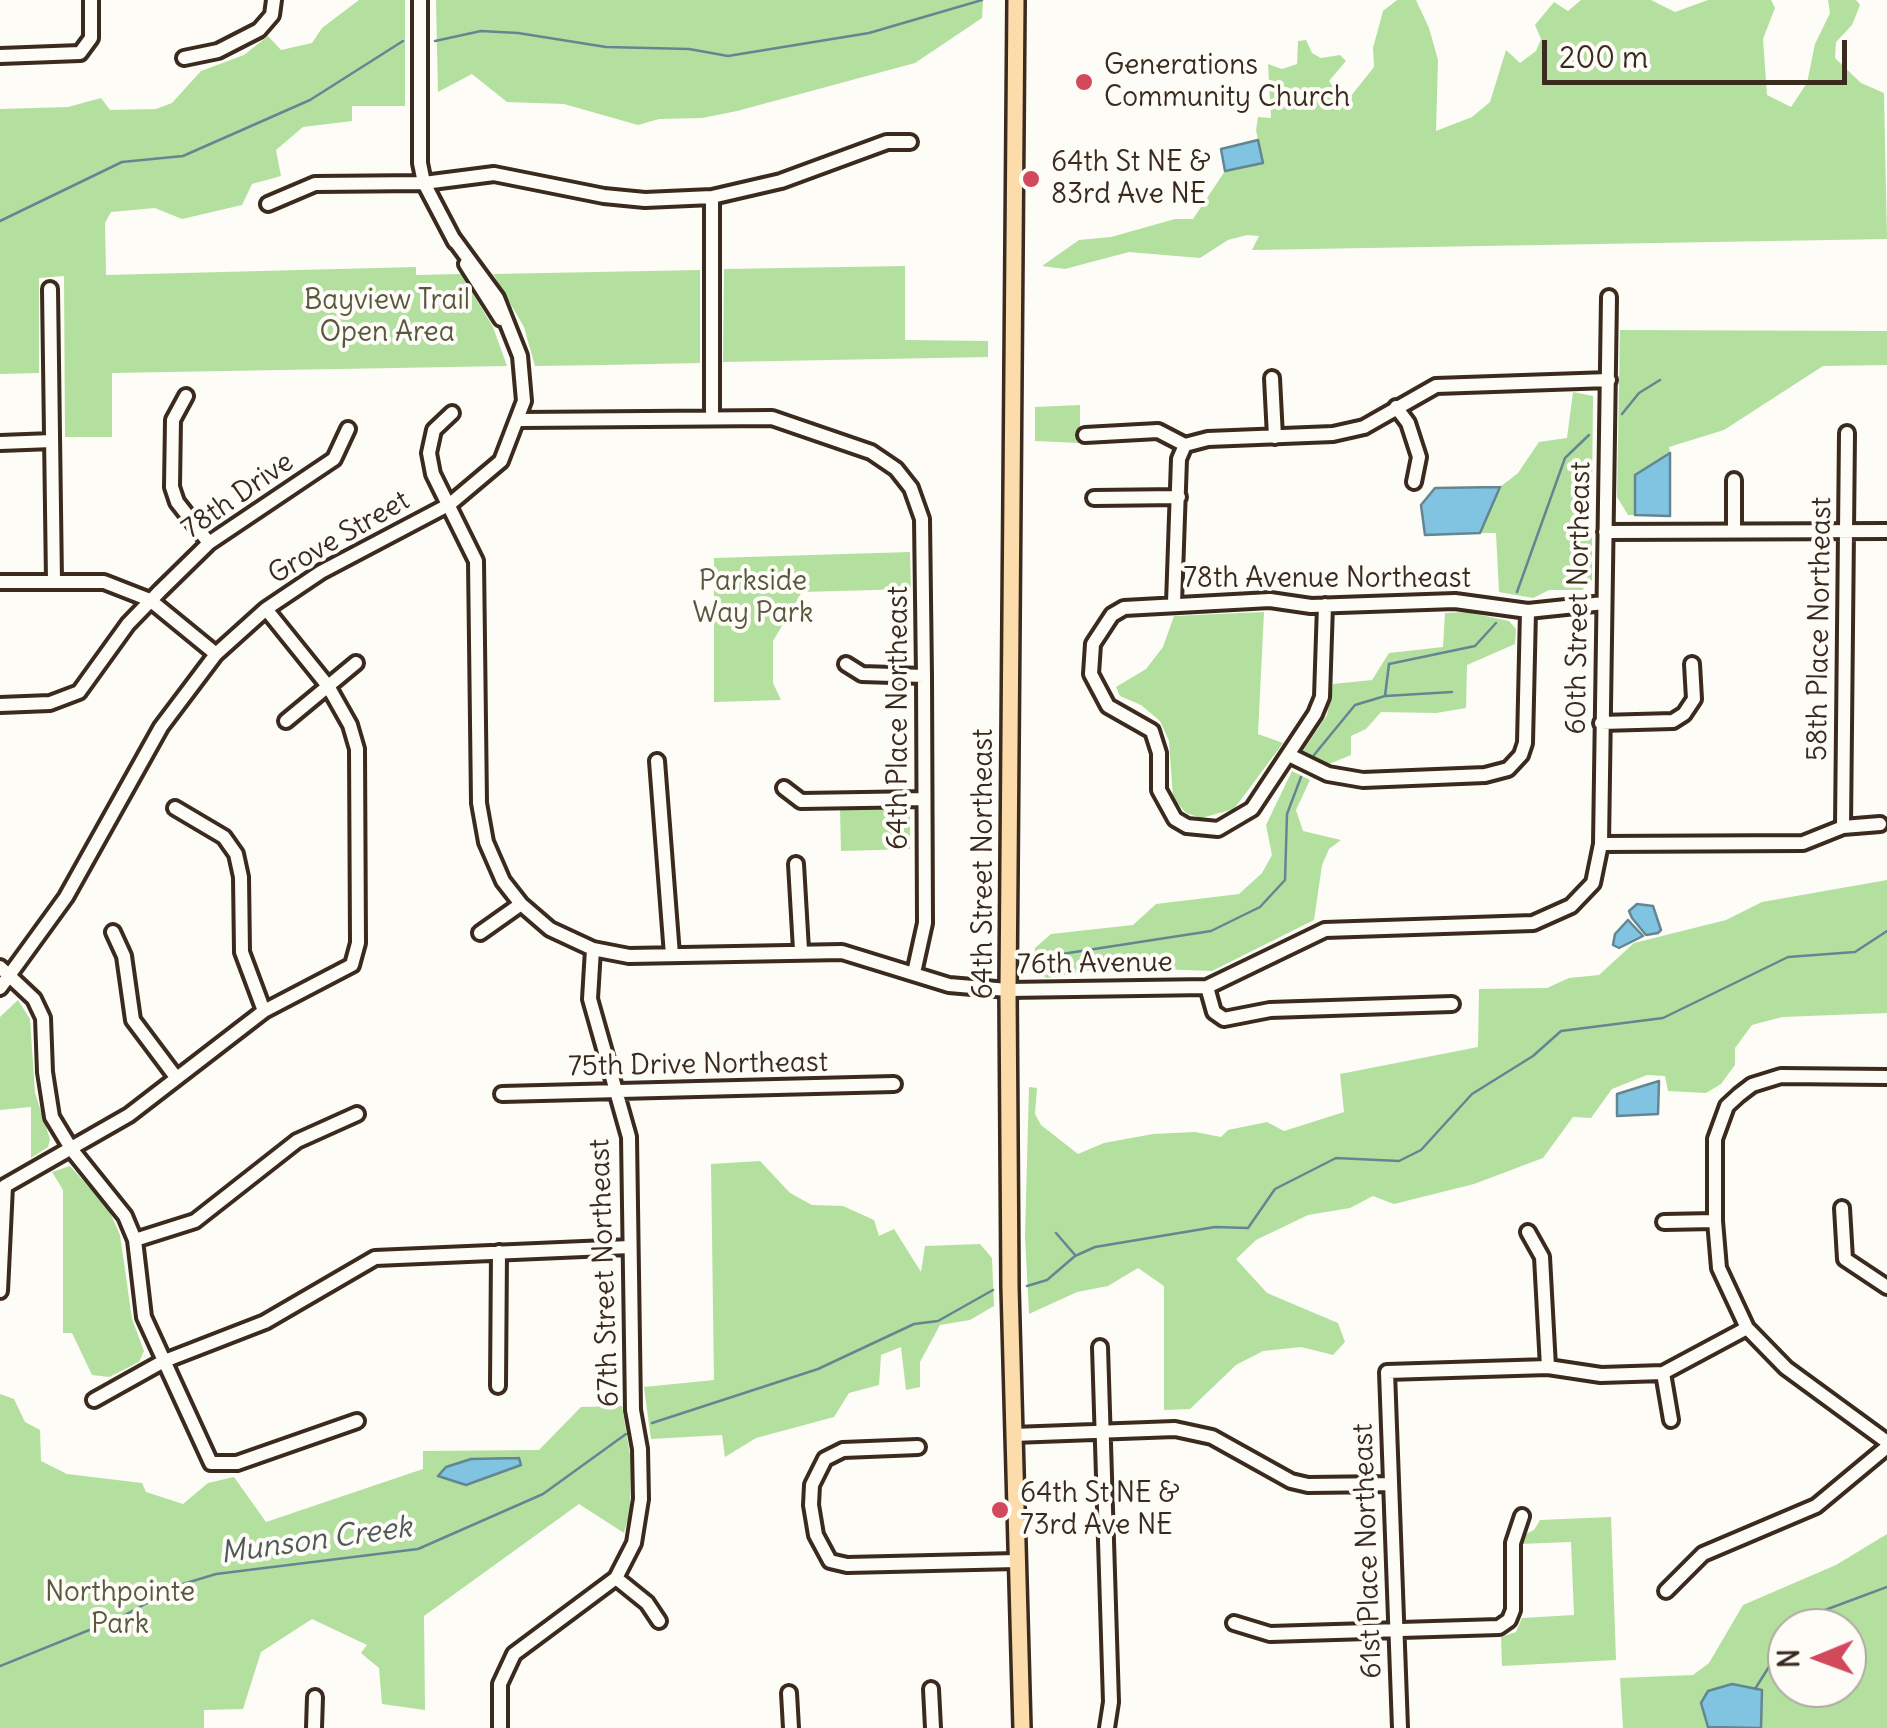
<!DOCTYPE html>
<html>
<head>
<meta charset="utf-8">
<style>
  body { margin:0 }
  #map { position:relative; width:1887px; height:1728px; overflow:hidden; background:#fdfcf7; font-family:Delius,sans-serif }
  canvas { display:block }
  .north { position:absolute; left:1767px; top:1608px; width:100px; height:100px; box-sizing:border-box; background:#fdfcf7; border:2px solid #afa8a0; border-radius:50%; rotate:269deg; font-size:28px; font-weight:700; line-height:40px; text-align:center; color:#3b2a1e }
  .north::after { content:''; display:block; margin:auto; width:35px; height:45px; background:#d1495b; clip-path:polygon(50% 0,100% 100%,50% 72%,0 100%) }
  .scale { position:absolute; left:1542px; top:40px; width:305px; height:45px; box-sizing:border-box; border:5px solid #3b2a1e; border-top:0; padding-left:12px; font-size:30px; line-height:35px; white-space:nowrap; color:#3b2a1e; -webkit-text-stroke:8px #fdfcf7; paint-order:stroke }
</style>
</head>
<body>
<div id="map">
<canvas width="1887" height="1728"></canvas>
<div class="north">N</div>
<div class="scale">200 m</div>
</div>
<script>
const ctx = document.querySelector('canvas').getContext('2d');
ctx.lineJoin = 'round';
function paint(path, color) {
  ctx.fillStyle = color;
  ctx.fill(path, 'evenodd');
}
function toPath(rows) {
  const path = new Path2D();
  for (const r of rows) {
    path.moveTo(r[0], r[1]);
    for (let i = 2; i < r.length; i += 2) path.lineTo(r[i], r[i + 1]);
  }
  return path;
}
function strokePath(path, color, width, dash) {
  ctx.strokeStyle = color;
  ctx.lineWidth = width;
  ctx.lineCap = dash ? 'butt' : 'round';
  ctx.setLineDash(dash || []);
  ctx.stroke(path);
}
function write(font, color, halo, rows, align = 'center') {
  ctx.font = font + ' Delius,sans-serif';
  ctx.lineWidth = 8;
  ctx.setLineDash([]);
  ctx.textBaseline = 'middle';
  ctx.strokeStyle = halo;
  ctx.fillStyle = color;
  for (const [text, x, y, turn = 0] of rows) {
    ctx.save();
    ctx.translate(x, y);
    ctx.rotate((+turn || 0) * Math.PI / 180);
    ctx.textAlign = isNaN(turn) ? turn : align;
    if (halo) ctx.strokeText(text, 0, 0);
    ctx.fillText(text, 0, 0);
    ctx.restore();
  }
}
const green = toPath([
  [359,0,405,0,405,106,352,106,352,121,303,127,276,150,281,176,252,184,242,205,182,219,155,208,111,212,105,223,106,275,416,267,416,275,461,274,493,327,507,366,112,373,112,437,65,437,64,276,39,278,39,373,0,374,0,109,68,107,101,98,110,110,156,109,172,103,201,71,244,55,268,36,281,50,312,43,322,28],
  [436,0,983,0,982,18,915,63,737,111,702,118,659,119,638,125,564,104,507,102,472,74,438,92],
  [1397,0,1416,0,1429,28,1438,60,1436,131,1472,117,1490,102,1506,50,1520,63,1536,51,1541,39,1535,25,1554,2,1568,11,1581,0,1651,0,1675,12,1708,0,1771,0,1775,8,1763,39,1767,95,1791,107,1807,83,1815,44,1830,13,1828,0,1856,0,1860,5,1852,25,1836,42,1835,58,1861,83,1884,93,1887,239,1252,250,1259,236,1247,235,1228,240,1200,258,1129,252,1065,269,1042,266,1079,240,1111,237,1175,219,1193,219,1225,171,1263,163,1256,130,1258,117,1271,118,1268,64,1282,69,1297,64,1298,41,1306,40,1312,53,1321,58,1340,55,1346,61,1329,81,1337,93,1339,111,1374,67,1373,48,1383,11],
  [905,266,905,340,988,341,988,357,723,362,724,269],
  [700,270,700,363,605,365,535,366,524,327,493,274],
  [1620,330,1887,331,1887,365,1823,366,1724,430,1669,447,1670,453,1635,475,1635,515,1628,515,1617,497],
  [1573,392,1593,396,1592,497,1586,497,1582,531,1592,532,1592,580,1582,590,1549,590,1533,598,1499,592,1496,533,1480,533,1500,487,1518,473,1539,442,1567,438],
  [1080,405,1080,443,1035,441,1035,407],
  [910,552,911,589,802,592,773,641,773,683,781,700,714,702,714,558],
  [1264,612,1258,734,1283,743,1234,809,1201,818,1186,813,1173,798,1169,741,1160,721,1141,705,1120,696,1116,687,1146,669,1163,647,1174,616],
  [1467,612,1509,621,1516,629,1515,644,1467,665,1466,708,1436,713,1381,712,1366,729,1351,736,1351,755,1329,764,1303,751,1327,715,1333,684,1372,680,1389,653,1443,647,1445,613],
  [1292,771,1310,780,1296,810,1303,831,1341,840,1329,849,1322,865,1314,920,1212,971,1106,967,1047,978,1033,971,1035,948,1051,934,1133,925,1156,904,1239,894,1262,873,1272,855,1266,825],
  [903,808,910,817,910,849,841,851,840,809],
  [1887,880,1887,1013,1782,1017,1752,1025,1735,1048,1735,1065,1721,1084,1706,1093,1668,1091,1665,1076,1647,1075,1612,1089,1591,1118,1573,1117,1543,1158,1474,1184,1394,1204,1373,1196,1350,1208,1308,1215,1256,1240,1236,1259,1267,1293,1338,1323,1345,1342,1333,1355,1301,1347,1263,1351,1236,1365,1190,1409,1164,1410,1164,1286,1138,1268,1108,1286,1077,1292,1029,1314,1025,1236,1029,1087,1037,1088,1035,1114,1041,1125,1078,1154,1104,1143,1153,1134,1195,1132,1221,1137,1228,1130,1267,1122,1284,1131,1344,1112,1340,1074,1478,1047,1479,989,1547,988,1569,978,1599,975,1634,943,1726,920,1762,902],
  [18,1000,30,1019,35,1093,50,1139,48,1147,31,1158,31,1107,0,1110,0,1017],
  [760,1161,790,1193,812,1205,843,1206,874,1220,879,1236,894,1229,921,1272,925,1246,980,1244,992,1258,994,1306,970,1320,940,1325,920,1362,920,1387,906,1390,901,1347,881,1355,879,1385,849,1393,834,1417,756,1438,725,1457,722,1435,651,1439,644,1387,714,1380,711,1164],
  [70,1166,108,1208,120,1235,132,1319,144,1351,139,1362,109,1377,92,1375,72,1333,63,1333,63,1190,52,1172],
  [0,1394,14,1399,25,1422,40,1430,41,1461,67,1474,142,1483,146,1492,183,1504,208,1483,234,1477,266,1522,423,1469,423,1451,539,1450,581,1407,622,1406,631,1461,630,1511,624,1533,579,1504,424,1616,425,1710,382,1704,379,1668,361,1653,367,1645,312,1619,261,1652,243,1709,204,1710,204,1728,0,1728],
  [1611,1517,1616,1660,1502,1666,1501,1637,1516,1632,1522,1618,1574,1615,1571,1542,1518,1544,1520,1537,1534,1530,1540,1520],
  [1887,1534,1887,1728,1623,1728,1620,1678,1693,1675,1709,1663,1743,1605,1836,1565],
  [1787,1628,1847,1628,1847,1688,1787,1688]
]);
const water = toPath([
  [1258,140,1263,163,1225,171,1221,149,1258,140],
  [1670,453,1670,516,1635,515,1635,475,1670,453],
  [1500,487,1480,533,1425,535,1421,505,1435,488,1500,487],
  [1637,904,1653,906,1661,930,1658,933,1646,935,1632,918,1629,911,1637,904],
  [1628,920,1643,936,1619,948,1613,945,1615,934,1628,920],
  [1659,1081,1658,1114,1617,1116,1617,1094,1659,1081],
  [519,1458,521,1465,466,1485,438,1476,446,1467,471,1459,519,1458],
  [1732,1684,1762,1690,1761,1728,1708,1727,1701,1703,1708,1691,1732,1684]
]);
const stream = toPath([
  [435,41,481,31,518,33,606,47,689,49,728,56,869,33,982,0],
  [0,221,122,162,183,156,310,100,403,41],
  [1622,414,1639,393,1660,380],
  [1517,592,1565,458,1589,435],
  [1385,696,1452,692],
  [1314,755,1355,705,1385,696,1389,664,1475,646,1496,623],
  [1049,956,1211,931,1260,907,1285,880,1287,814,1301,777],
  [1056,1233,1075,1255],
  [1027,1286,1047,1280,1075,1256,1095,1247,1215,1227,1248,1228,1275,1189,1336,1158,1399,1161,1421,1150,1472,1094,1533,1056,1561,1031,1663,1018,1788,957,1855,952,1887,931],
  [652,1423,818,1369,914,1324,938,1321,993,1290],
  [1799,1628,1817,1613,1887,1587],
  [0,1666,119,1618,183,1584,216,1574,418,1549,543,1494,626,1434],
  [1755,1689,1787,1638]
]);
const minor = toPath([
  [420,0,420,163,424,183,455,242],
  [0,56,80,53,91,38,91,0],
  [184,58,218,51,259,30,272,15,274,0],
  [712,197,712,418],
  [268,204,315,184,424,183,494,174,604,196,645,200,712,197,781,181,887,142,910,142],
  [466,264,501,319],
  [50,289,54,581],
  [1272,378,1275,437],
  [186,396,173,420,172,487,177,502,209,543],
  [1396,407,1408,423,1419,457,1414,482],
  [452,413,434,430,429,453,433,474,476,561,479,803,486,842,503,881,521,904,550,929,593,949,590,999,629,1137,633,1410,640,1449,641,1499,634,1543,616,1578,514,1654,500,1684,500,1728],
  [521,420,772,418,871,452,896,469,911,488,922,519,924,676,925,923,914,973],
  [1085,435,1158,431,1185,445,1208,439,1333,434,1364,427,1436,386,1609,380],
  [0,443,52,441],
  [1094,498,1179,497],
  [1734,531,1734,480],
  [1605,532,1887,531],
  [0,582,104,582,150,600,216,654],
  [1174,603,1179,459,1185,445],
  [1325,605,1322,697,1315,714,1252,809,1218,829,1187,826,1175,819,1159,790,1159,753,1152,731,1108,706,1091,674,1093,644,1112,615,1124,608,1270,600,1311,606,1455,601,1528,611,1604,603],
  [846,664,862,674,924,676],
  [0,705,50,703,79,692,128,624,160,591,209,543,334,459,348,429],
  [286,721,356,663],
  [1601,723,1673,721,1684,714,1694,699,1692,664],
  [1289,755,1328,774,1363,780,1485,775,1508,769,1521,755,1525,743,1528,611],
  [657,761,672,955],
  [784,788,801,801,924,799],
  [175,808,224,837,236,854,241,877,242,952,264,1011],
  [1843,827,1847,433],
  [1601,844,1803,843,1843,827,1880,824],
  [796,864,801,950],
  [113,932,124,956,133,1020,175,1076],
  [480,933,521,904],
  [593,949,629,956,842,952,949,985,1008,990,1207,987,1325,930,1533,923,1571,906,1593,883,1601,844,1609,297],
  [0,967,34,999,43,1018,45,1072,52,1117,72,1150,125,1216,135,1240,144,1317,211,1463,237,1463,357,1421],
  [1207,987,1214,1012,1224,1019,1270,1010,1452,1004],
  [0,988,66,897,161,727,216,654,266,609,321,572,450,504,501,461,524,401,520,356,497,298,453,238],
  [1887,1077,1781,1076,1752,1085,1739,1095,1727,1106,1715,1139,1715,1221,1719,1268,1747,1328,1786,1368,1887,1442],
  [502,1094,894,1084],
  [1842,1208,1845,1259,1887,1287],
  [1664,1222,1715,1221],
  [1528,1232,1542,1257,1548,1367],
  [135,1240,195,1221,297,1141,357,1114],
  [0,1291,5,1186,129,1115,264,1011,352,965,358,943,357,749,350,725,328,686,266,609],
  [1100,1347,1111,1702,1107,1728],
  [1663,1373,1671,1420],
  [498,1386,499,1252],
  [94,1400,162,1362,265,1322,375,1258,630,1247],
  [1013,1435,1175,1429,1212,1437,1291,1481,1308,1485,1388,1484],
  [918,1447,843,1450,825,1459,812,1485,811,1505,816,1535,830,1561,847,1565,1017,1561],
  [616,1578,647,1603,659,1621],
  [1666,1591,1703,1554,1816,1506,1887,1447],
  [1234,1623,1270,1634,1499,1627,1509,1620,1513,1610,1513,1543,1522,1516],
  [931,1689,933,1728],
  [789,1693,791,1728],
  [314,1728,315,1697],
  [1400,1728,1387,1372,1548,1367,1601,1375,1663,1373,1747,1328]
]);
const major = toPath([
  [1016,0,1008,990,1010,1287,1022,1728]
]);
const markers = [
  [1084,82,10,"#d1495b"],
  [1031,179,10,"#d1495b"],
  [1000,1510,10,"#d1495b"]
];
const poiNames = [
  ["Generations",1104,66],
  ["Community Church",1104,98],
  ["64th St NE &",1051,163],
  ["83rd Ave NE",1051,195],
  ["64th St NE &",1020,1494],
  ["73rd Ave NE",1020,1526]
];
const parkNames = [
  ["Bayview Trail",387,301],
  ["Open Area",387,333],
  ["Parkside",753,582],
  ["Way Park",753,614],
  ["Northpointe",120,1593],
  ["Park",120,1625]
];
const streetNames = [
  ["78th Drive",238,496,-35],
  ["Grove Street",339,538,-30],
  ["78th Avenue Northeast",1327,579],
  ["60th Street Northeast",1579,598,-89],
  ["58th Place Northeast",1820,629,-89],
  ["64th Place Northeast",899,718,-90],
  ["64th Street Northeast",984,864,-90],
  ["76th Avenue",1095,964,-1],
  ["75th Drive Northeast",698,1065,-1],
  ["67th Street Northeast",605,1273,-92],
  ["61st Place Northeast",1368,1551,-92]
];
const waterNames = [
  ["Munson Creek",316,1541,-8]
];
paint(green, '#b3e09e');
paint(water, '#80c4e1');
strokePath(water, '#648693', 2.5);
strokePath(stream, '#648693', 2.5);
strokePath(minor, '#3b2a1e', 20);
strokePath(major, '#3b2a1e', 22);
strokePath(minor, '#fdfcf7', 12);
strokePath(major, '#fddcac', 15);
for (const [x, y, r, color] of markers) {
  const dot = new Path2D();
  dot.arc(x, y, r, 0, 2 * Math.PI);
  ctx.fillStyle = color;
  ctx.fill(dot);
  strokePath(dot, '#fdfcf7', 4);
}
write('28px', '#3b2a1e', '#fdfcf7', poiNames, 'left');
write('28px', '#59583e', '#fdfcf7', parkNames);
write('28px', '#3b2a1e', '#fdfcf7', streetNames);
write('italic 30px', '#505858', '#fdfcf7', waterNames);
</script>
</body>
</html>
